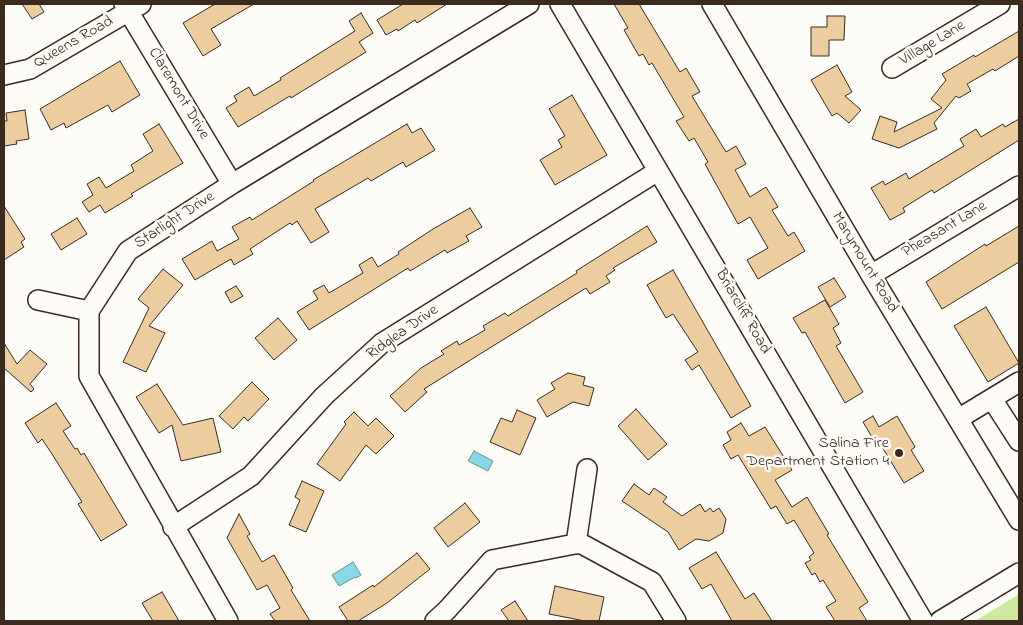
<!DOCTYPE html>
<html>
<head>
<meta charset="utf-8">
<style>
  body { margin:0 }
  #map { position:relative; width:1023px; height:625px; overflow:hidden; background:#fdfcf7; font-family:"Indie Flower",sans-serif }
  canvas { display:block }
  .frame { position:absolute; inset:0; border:5px solid #3b2a1e; pointer-events:none }
</style>
</head>
<body>
<div id="map">
<canvas width="1023" height="625"></canvas>
<div class="frame"></div>
</div>
<script>
const ctx = document.querySelector('canvas').getContext('2d');
ctx.lineJoin = 'round';
function paint(path, color) {
  ctx.fillStyle = color;
  ctx.fill(path, 'evenodd');
}
function toPath(rows) {
  const path = new Path2D();
  for (const r of rows) {
    path.moveTo(r[0], r[1]);
    for (let i = 2; i < r.length; i += 2) path.lineTo(r[i], r[i + 1]);
  }
  return path;
}
function strokePath(path, color, width, dash) {
  ctx.strokeStyle = color;
  ctx.lineWidth = width;
  ctx.lineCap = dash ? 'butt' : 'round';
  ctx.setLineDash(dash || []);
  ctx.stroke(path);
}
function write(font, color, halo, rows, align = 'center') {
  ctx.font = font + ' "Indie Flower",sans-serif';
  ctx.lineWidth = 5;
  ctx.setLineDash([]);
  ctx.textBaseline = 'middle';
  ctx.strokeStyle = halo;
  ctx.fillStyle = color;
  for (const [text, x, y, turn = 0] of rows) {
    ctx.save();
    ctx.translate(x, y);
    ctx.rotate((+turn || 0) * Math.PI / 180);
    ctx.textAlign = isNaN(turn) ? turn : align;
    if (halo) ctx.strokeText(text, 0, 0);
    ctx.fillText(text, 0, 0);
    ctx.restore();
  }
}
const green = toPath([
  [1019,594,1019,621,975,621]
]);
const water = toPath([
  [474,451,493,461,488,471,468,461,474,451],
  [353,562,361,575,356,578,355,577,339,586,332,575,353,562]
]);
const building = toPath([
  [22,4,39,4,44,12,32,19,22,4],
  [215,4,254,4,211,29,221,45,203,56,183,23,215,4],
  [403,4,447,4,417,23,415,20,398,31,397,29,386,35,377,20,403,4],
  [614,4,639,4,680,72,686,68,700,92,692,96,726,152,736,146,746,164,735,170,750,197,766,187,778,207,772,210,788,236,794,232,805,251,758,279,747,260,768,248,750,217,738,224,705,164,708,162,694,138,689,141,676,121,684,117,652,63,649,65,643,54,639,56,624,30,628,28,614,4],
  [361,13,373,33,359,42,366,52,291,98,290,96,238,127,226,108,237,101,234,96,249,87,254,96,281,80,280,78,355,31,349,21,361,13],
  [827,16,845,16,844,40,829,40,829,56,811,56,811,27,827,27,827,16],
  [1019,31,1019,56,995,71,993,69,967,84,971,91,959,98,956,96,934,123,937,129,899,148,872,139,880,116,897,122,894,132,942,108,931,99,946,80,942,74,974,55,975,57,1019,31],
  [120,61,140,95,112,112,108,105,66,128,64,123,51,130,40,109,120,61],
  [837,65,852,92,845,96,861,110,849,123,837,113,832,116,811,80,837,65],
  [572,95,607,155,555,185,540,160,562,147,558,140,565,136,549,109,572,95],
  [25,110,29,139,16,141,17,144,4,146,4,121,7,121,6,113,25,110],
  [1019,119,1019,140,934,193,932,190,903,208,905,212,890,220,871,188,883,181,885,185,906,173,909,179,964,146,960,139,976,129,981,137,1003,124,1005,127,1019,119],
  [159,124,183,163,131,194,133,196,105,213,100,205,89,212,82,202,93,195,87,184,99,177,106,188,134,171,131,165,153,151,143,134,159,124],
  [407,124,412,133,421,128,435,150,406,167,403,162,371,181,368,178,315,209,329,232,311,243,297,221,292,225,290,223,250,249,253,254,234,265,231,259,195,280,182,259,212,241,217,251,239,239,232,227,250,217,252,220,314,181,313,180,407,124],
  [4,206,25,239,21,242,24,247,4,260,4,206],
  [470,208,482,227,466,236,469,241,447,253,445,250,410,271,408,268,309,330,297,312,318,299,313,291,324,285,329,293,363,273,359,265,372,257,378,267,399,254,398,252,433,229,470,208],
  [77,218,87,234,61,250,51,234,77,218],
  [647,226,657,242,613,268,615,270,606,276,610,282,590,294,586,288,424,389,427,392,405,412,390,396,421,368,444,354,441,351,457,341,459,345,485,330,483,326,505,313,508,316,577,273,576,271,647,226],
  [1019,226,1019,262,942,309,926,282,985,244,986,246,1019,226],
  [163,269,183,285,149,326,165,333,146,372,123,362,149,308,138,299,163,269],
  [673,270,751,406,731,418,699,365,692,370,685,360,698,352,673,314,666,318,647,285,673,270],
  [834,278,846,297,830,307,818,287,834,278],
  [236,286,243,296,231,303,225,292,236,286],
  [825,300,839,324,833,328,841,343,836,346,863,392,845,403,805,332,802,333,793,318,825,300],
  [986,307,1019,363,988,382,954,326,986,307],
  [278,318,297,340,274,360,255,338,278,318],
  [4,343,17,364,30,350,47,364,30,384,34,389,31,392,4,368,4,343],
  [568,373,585,377,583,385,594,388,589,406,573,402,547,417,537,400,555,389,551,383,568,373],
  [252,382,269,399,248,421,244,417,233,429,219,416,252,382],
  [157,384,183,425,213,418,221,452,181,461,172,425,159,433,136,397,157,384],
  [56,403,71,426,63,431,75,449,77,448,81,455,84,453,127,525,101,541,78,504,82,502,52,454,42,439,38,443,25,423,56,403],
  [636,409,667,444,648,460,618,426,636,409],
  [517,410,536,418,520,455,490,442,501,418,512,422,517,410],
  [354,412,368,426,376,418,394,436,376,454,366,445,340,481,317,464,346,424,344,422,354,412],
  [873,416,879,427,897,416,915,447,911,450,924,471,904,483,879,442,876,444,863,422,873,416],
  [741,423,749,436,765,427,792,470,775,480,792,507,807,497,829,534,827,535,868,602,859,608,867,621,835,621,826,607,836,601,823,580,820,582,815,573,812,575,805,563,811,560,809,557,814,553,794,520,787,524,776,506,771,509,738,455,731,459,723,445,731,440,727,432,741,423],
  [302,481,324,491,306,532,289,525,300,500,295,497,302,481],
  [634,484,649,495,654,488,667,497,663,502,682,516,700,504,705,512,710,508,713,512,719,508,726,519,723,533,709,541,696,539,679,550,668,532,622,501,634,484],
  [465,503,480,522,448,547,434,528,465,503],
  [239,514,250,534,247,536,262,562,274,555,293,588,291,590,310,621,275,621,270,614,280,608,267,585,257,590,227,538,239,514],
  [716,552,745,599,754,593,772,621,732,621,711,584,702,589,689,568,716,552],
  [417,553,430,569,387,603,358,621,348,621,339,607,373,585,374,587,417,553],
  [555,586,604,597,599,621,585,621,549,614,555,586],
  [162,592,179,621,153,621,148,613,142,603,162,592],
  [515,601,528,621,509,621,501,610,515,601]
]);
const minor = toPath([
  [124,4,232,184],
  [560,4,923,621],
  [712,4,871,275,1019,520],
  [892,68,1000,4],
  [4,75,30,69,141,4],
  [871,275,1019,186],
  [38,300,89,311],
  [992,399,1019,441],
  [958,419,1019,382],
  [173,527,251,476,324,396,382,343,658,171],
  [576,544,587,469],
  [228,621,89,376,89,311,128,251,232,184,529,4],
  [435,621,447,610,492,560,580,543,652,582,676,621],
  [940,621,1019,573]
]);
const markers = [
  [899,453,5,"#3b2a1e"]
];
const streetNames = [
  ["Queens Road",74,43,-30],
  ["Village Lane",933,44,-31],
  ["Claremont Drive",178,94,59],
  ["Starlight Drive",175,221,-33],
  ["Pheasant Lane",945,230,-31],
  ["Marymount Road",864,263,59],
  ["Briarcliff Road",742,312,60],
  ["Ridglea Drive",403,333,-35]
];
const poiNames = [
  ["Salina Fire",889,444],
  ["Department Station 4",889,462]
];
paint(green, '#cfeaa0');
paint(water, '#89d8e5');
strokePath(water, '#6a9295', 1);
paint(building, '#eccd9f');
strokePath(building, '#3b2a1e', 1);
strokePath(minor, '#3b2a1e', 22);
strokePath(minor, '#fdfcf7', 19);
for (const [x, y, r, color] of markers) {
  const dot = new Path2D();
  dot.arc(x, y, r, 0, 2 * Math.PI);
  ctx.fillStyle = color;
  ctx.fill(dot);
  strokePath(dot, '#fdfcf7', 2);
}
write('16px', '#3b2a1e', '#fdfcf7', streetNames);
write('16px', '#3b2a1e', '#fdfcf7', poiNames, 'right');
</script>
</body>
</html>
